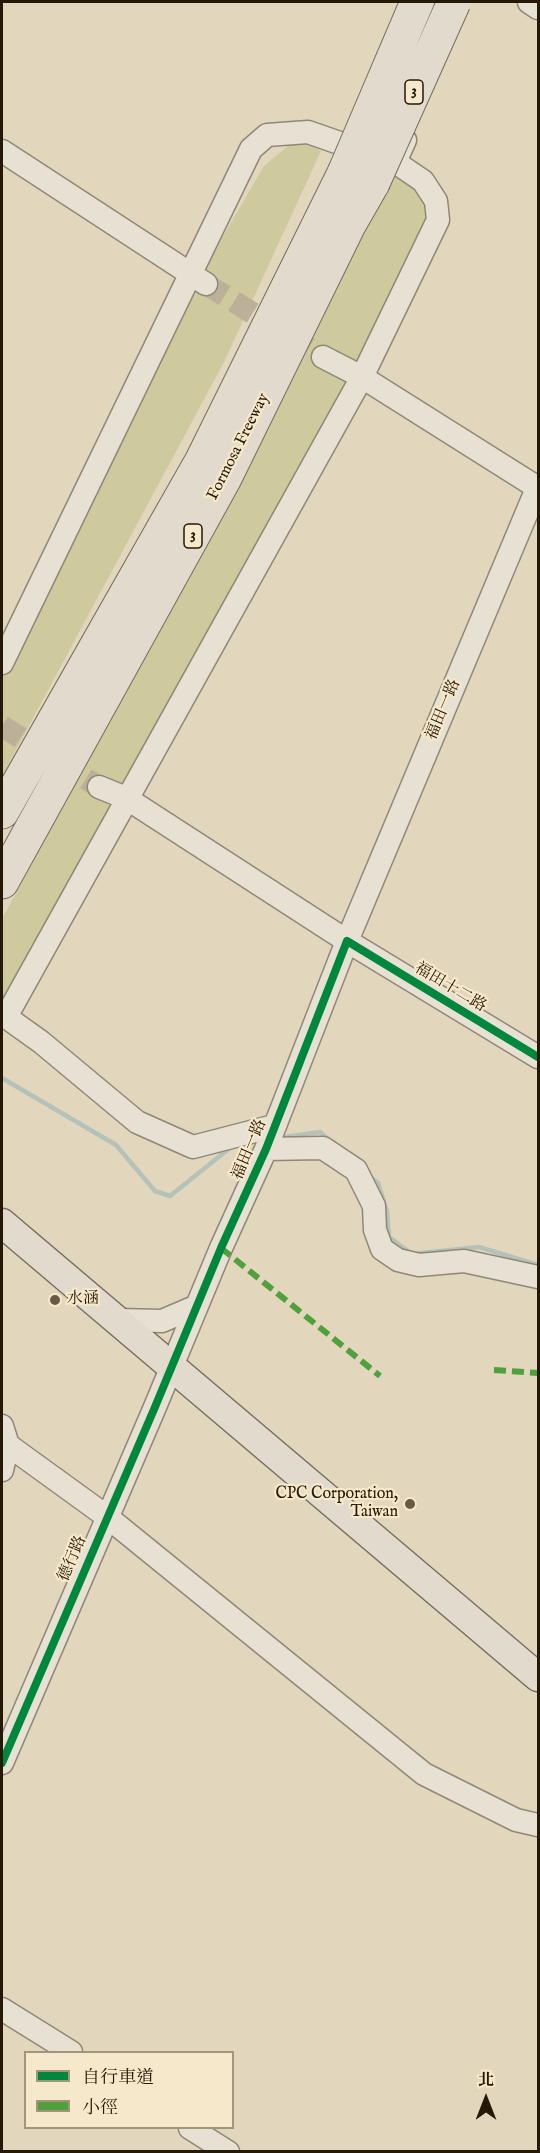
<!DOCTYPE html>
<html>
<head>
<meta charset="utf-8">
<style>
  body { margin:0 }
  #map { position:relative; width:540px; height:2153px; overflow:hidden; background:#e2d6bc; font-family:"IM FELL English","Noto Serif TC",serif }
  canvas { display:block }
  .frame { position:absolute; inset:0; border:3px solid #261806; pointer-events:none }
  .legend { position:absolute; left:24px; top:2051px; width:210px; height:78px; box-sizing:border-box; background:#f6e8ca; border:2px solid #a3957c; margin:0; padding:8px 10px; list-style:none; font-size:18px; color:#261806 }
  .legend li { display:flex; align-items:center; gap:12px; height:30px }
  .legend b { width:30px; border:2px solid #a3957c }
  .north { position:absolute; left:456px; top:2069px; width:60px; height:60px; -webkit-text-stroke:4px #f6e8ca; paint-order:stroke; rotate:0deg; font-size:16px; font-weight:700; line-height:24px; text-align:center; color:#261806 }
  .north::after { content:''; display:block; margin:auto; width:21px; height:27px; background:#261806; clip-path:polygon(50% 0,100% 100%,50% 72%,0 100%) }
</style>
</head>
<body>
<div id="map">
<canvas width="540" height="2153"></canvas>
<div class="frame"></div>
<ul class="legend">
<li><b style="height:8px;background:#00873e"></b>自行車道</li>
<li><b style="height:8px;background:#50a13d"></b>小徑</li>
</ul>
<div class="north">北</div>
</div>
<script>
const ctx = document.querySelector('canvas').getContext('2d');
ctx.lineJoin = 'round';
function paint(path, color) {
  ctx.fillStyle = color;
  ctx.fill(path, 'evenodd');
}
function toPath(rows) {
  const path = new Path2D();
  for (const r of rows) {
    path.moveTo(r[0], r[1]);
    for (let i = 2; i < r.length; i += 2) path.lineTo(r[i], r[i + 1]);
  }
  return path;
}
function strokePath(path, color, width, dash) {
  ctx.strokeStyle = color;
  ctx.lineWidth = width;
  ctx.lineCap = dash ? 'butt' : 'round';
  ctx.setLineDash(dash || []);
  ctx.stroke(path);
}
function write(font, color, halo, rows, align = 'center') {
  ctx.font = font + ' "IM FELL English","Noto Serif TC",serif';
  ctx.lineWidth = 4.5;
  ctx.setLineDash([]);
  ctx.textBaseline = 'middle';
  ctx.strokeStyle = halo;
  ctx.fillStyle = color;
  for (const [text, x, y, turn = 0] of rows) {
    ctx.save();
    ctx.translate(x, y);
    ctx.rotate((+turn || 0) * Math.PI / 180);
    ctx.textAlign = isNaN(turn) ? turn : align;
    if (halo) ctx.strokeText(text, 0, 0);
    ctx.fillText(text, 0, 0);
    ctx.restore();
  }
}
const green = toPath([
  [303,141,321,151,224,362,2,776,2,675,177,315,264,166,289,145],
  [390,170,411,182,431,214,340,402,2,1010,2,919,234,491]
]);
const stream = toPath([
  [2,1078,116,1145,155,1191,170,1196,231,1147],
  [285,1137,320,1132,329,1140],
  [369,1176,378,1183,387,1212,389,1237,412,1254,479,1247,538,1265]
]);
const minorTunnel = toPath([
  [206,284,323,357],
  [2,726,99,787]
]);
const minor = toPath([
  [529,2,538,8],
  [2,151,206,284],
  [323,357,362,377,538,488],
  [2,663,251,149,267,135,308,132,368,153],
  [99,787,126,798,347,941,538,1057],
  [274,1126,193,1147,137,1122,41,1042,6,1017,362,377,438,220,436,201,423,181,395,162,405,140],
  [266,1149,323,1148,356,1170,374,1206,375,1230,382,1249,398,1260,419,1265,464,1261,538,1277],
  [117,1320,162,1321,197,1306],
  [2,1426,8,1445,106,1516,424,1774,516,1820,538,1825],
  [2,1470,8,1445],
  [2,1763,155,1407,221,1248,266,1149,347,941,538,486],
  [2,2009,71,2052],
  [190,2128,228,2152]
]);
const major = toPath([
  [2,1223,538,1677]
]);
const highway = toPath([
  [2,812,201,462,344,173],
  [2,882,225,478,349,225,373,183]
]);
const highwayBridge = toPath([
  [344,173,417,2],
  [373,183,454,2]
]);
const quiet = toPath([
  [221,1248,380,1376],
  [494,1370,538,1373]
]);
const cycleway = toPath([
  [2,1763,155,1407,221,1248,266,1149,347,941,538,1057]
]);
const markers = [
  [55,1300,6,"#685a46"],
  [410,1504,6,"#685a46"]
];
const shields = [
  [414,92,18],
  [193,536,18]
];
const shieldNames = [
  ["3",414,92],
  ["3",193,536]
];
const streetNames = [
  ["Formosa Freeway",239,447,-63],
  ["福田一路",444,710,-67],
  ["福田十二路",450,988,31],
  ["福田一路",250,1150,-67],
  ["德行路",73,1559,-67]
];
const poiNames = [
  ["水涵",67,1300],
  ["CPC Corporation,",398,1495,"right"],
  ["Taiwan",398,1513,"right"]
];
paint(green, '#cfc99e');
strokePath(stream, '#b4c2b8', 4.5);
strokePath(minorTunnel, '#bcb098', 22, [22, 11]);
strokePath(minor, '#908776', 25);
strokePath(major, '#756d5d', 31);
strokePath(highway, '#756d5d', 35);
strokePath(minor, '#e7e1d4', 22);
strokePath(major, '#e2dbcd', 28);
strokePath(highway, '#e2dbcd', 33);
strokePath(highwayBridge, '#756d5d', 35, []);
strokePath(highwayBridge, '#e2dbcd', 33);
strokePath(quiet, '#50a13d', 6, [12, 6]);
strokePath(cycleway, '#00873e', 8);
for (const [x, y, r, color] of markers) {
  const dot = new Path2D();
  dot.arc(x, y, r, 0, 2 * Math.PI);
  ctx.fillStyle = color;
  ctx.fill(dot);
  strokePath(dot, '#f6e8ca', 2);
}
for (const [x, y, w] of shields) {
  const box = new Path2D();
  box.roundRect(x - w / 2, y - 12, w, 24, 4.5);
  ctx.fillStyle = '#f6e8ca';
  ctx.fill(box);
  strokePath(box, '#261806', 1.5);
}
write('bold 15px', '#261806', null, shieldNames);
write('16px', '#261806', '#f6e8ca', streetNames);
write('16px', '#261806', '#f6e8ca', poiNames, 'left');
</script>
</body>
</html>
